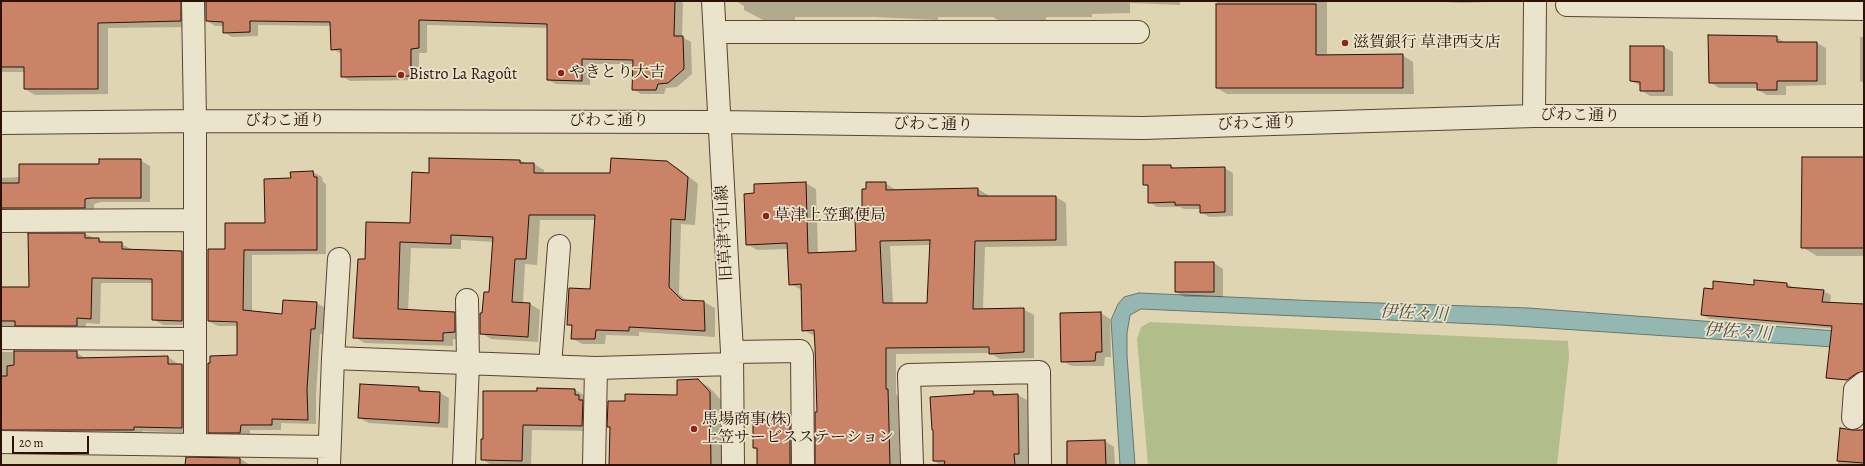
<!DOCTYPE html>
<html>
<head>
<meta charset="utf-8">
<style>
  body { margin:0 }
  #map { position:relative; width:1865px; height:466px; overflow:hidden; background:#dfd5b2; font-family:Alegreya,serif }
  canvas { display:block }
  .frame { position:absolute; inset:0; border:2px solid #2d1107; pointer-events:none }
  .scale { position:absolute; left:12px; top:436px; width:77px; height:18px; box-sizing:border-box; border:2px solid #2d1107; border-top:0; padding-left:5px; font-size:12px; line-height:14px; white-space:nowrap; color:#2d1107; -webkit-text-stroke:3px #eae4cd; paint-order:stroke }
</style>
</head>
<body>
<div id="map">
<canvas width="1865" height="466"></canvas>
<div class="frame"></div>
<div class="scale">20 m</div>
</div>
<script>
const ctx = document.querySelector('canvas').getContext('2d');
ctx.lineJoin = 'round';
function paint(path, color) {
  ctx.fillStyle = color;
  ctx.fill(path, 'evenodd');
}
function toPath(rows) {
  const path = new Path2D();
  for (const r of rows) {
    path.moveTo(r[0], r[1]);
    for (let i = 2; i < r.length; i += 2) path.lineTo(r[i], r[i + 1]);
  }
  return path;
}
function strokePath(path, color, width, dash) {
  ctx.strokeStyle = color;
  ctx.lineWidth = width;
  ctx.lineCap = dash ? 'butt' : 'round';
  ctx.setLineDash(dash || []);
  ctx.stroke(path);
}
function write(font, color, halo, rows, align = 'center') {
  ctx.font = font + ' Alegreya,"Noto Serif JP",serif';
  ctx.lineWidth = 3.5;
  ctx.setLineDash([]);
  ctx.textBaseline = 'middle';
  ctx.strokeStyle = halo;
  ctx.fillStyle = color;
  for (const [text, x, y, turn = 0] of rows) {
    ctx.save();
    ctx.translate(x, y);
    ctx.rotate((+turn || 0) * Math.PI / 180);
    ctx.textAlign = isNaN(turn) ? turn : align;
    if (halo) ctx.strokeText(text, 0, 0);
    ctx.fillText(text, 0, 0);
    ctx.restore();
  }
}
const green = toPath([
  [1150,322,1568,341,1569,357,1557,465,1148,465,1137,339,1141,327]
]);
const water = toPath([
  [1139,293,1319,301,1528,308,1864,333,1864,349,1501,325,1141,309,1130,315,1127,333,1127,356,1135,465,1120,465,1111,320,1118,304,1124,297,1139,293]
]);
const shadow = toPath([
  [1,1,193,1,191,27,108,28,108,94,35,95,25,89,25,72,1,72],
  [207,1,680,1,683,3,682,37,691,42,692,74,677,87,666,88,664,94,641,94,633,89,634,64,590,64,590,85,556,84,548,80,548,28,427,25,427,53,419,53,419,80,350,81,342,76,342,54,332,49,332,26,258,25,258,36,232,37,224,32,224,26,215,26,207,21],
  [736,1,1180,1,1180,5,1130,3,1130,13,1092,14,1092,17,1046,17,1046,22,998,20,993,17,938,17,938,20,874,17,795,17,795,22,765,21,744,10,744,6],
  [1217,1,1327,1,1327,56,1402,55,1413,62,1414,94,1227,94,1217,88],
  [1422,1,1515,1,1463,3],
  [1776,37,1786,43,1817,43,1826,48,1826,85,1786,86,1786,95,1767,95,1758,90,1758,88,1719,88,1710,82],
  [1860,37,1864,37,1864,83,1860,81],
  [1664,47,1673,52,1673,96,1650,96,1641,90,1641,86,1631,81],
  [1864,158,1864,256,1817,256,1802,247],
  [430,159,520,160,527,164,534,164,544,170,544,174,611,174,667,162,678,168,698,184,695,225,681,224,679,294,687,301,704,302,715,308,715,337,639,332,639,336,606,335,605,344,582,344,572,338,572,326,568,324,591,290,595,220,540,220,537,265,525,264,523,303,530,304,540,310,538,342,491,339,481,333,483,314,490,293,494,242,461,240,461,249,411,248,408,311,454,313,465,319,461,339,453,339,453,346,365,343,354,337,366,260,411,224,430,174],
  [140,160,150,166,150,202,101,202,94,204,94,213,1,214,1,178,20,177,100,165],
  [1171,166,1176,169,1224,168,1233,173,1233,216,1209,217,1201,212,1201,209,1184,209,1180,207,1157,207,1149,202,1149,187,1144,184],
  [313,172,322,177,323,182,326,184,326,254,252,255,252,311,283,315,316,303,326,308,324,334,320,334,316,395,316,424,281,423,281,430,250,430,250,438,218,437,208,432,211,364,238,356,238,326,218,326,208,321,226,250,266,224,292,179,291,173],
  [216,320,242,321,242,323,216,322],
  [806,183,816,189,818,254,857,252,867,190,885,183,896,190,978,189,988,195,988,197,1056,197,1066,203,1067,246,985,247,983,309,1023,309,1034,315,1034,358,1000,359,990,353,896,354,896,394,898,396,900,465,815,465,818,413,815,336,803,330,802,290,790,284,788,249,757,250,747,244,755,194],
  [931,245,928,304,893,304,890,246],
  [85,234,107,243,122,244,131,249,131,251,182,252,191,257,191,325,163,325,153,319,153,283,101,283,100,324,86,323,86,331,1,335,1,288,30,288],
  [1214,263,1223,269,1223,297,1185,297,1176,292],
  [1787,284,1795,288,1823,291,1831,295,1830,304,1864,305,1864,331,1710,319,1702,315,1714,290],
  [1101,313,1110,319,1111,357,1105,357,1104,366,1072,366,1062,361,1061,314],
  [1,352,76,352,86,359,168,357,177,363,177,365,182,365,191,370,191,433,143,431,143,435,1,432],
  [697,380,709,387,721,400,722,465,612,465,611,428,608,426,626,402,678,396],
  [418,388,425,392,440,393,449,398,448,428,369,423,359,418],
  [575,390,584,395,584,399,588,401,591,431,532,430,531,465,491,465,482,459,538,392],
  [993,392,999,396,1018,395,1027,400,1029,465,940,465,934,461,975,395],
  [790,414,800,420,802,465,758,465,758,451,754,448],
  [1864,426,1864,465,1838,465,1841,429,1852,431,1862,431],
  [1105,441,1114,447,1115,465,1066,465,1066,442],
  [187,458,241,459,250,465,186,465]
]);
const building = toPath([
  [1,1,181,1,181,21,98,23,98,89,24,89,24,67,1,67,1,1],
  [206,1,675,1,674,36,683,36,684,69,668,83,658,84,656,90,632,90,633,60,582,59,582,81,547,80,547,24,419,20,419,48,411,49,411,76,341,77,341,49,331,50,330,22,250,21,250,32,223,33,223,22,206,21,206,1],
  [1216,4,1316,4,1316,55,1403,54,1403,88,1216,88,1216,4],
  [1708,35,1777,36,1777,42,1817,42,1817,81,1777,81,1777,90,1757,90,1757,83,1709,83,1708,35],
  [1630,46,1664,46,1664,91,1640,91,1640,82,1630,81,1630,46],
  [1802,157,1864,157,1864,248,1801,248,1802,157],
  [429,158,520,160,520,163,534,163,534,173,610,173,611,158,667,161,688,177,685,220,671,219,669,287,682,300,704,301,705,331,629,327,629,331,596,330,595,339,571,339,572,325,567,325,569,288,590,289,595,215,529,215,526,259,515,259,512,302,530,303,528,337,480,334,480,313,482,313,484,292,489,292,493,237,451,235,451,244,400,242,398,309,455,312,455,332,443,333,443,341,353,338,358,259,365,259,366,222,410,223,412,172,429,173,429,158],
  [99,159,141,159,141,198,91,198,85,199,85,208,1,208,1,183,19,183,19,164,99,164,99,159],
  [1143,165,1171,165,1171,168,1225,167,1225,212,1200,213,1200,205,1175,205,1175,202,1148,203,1148,185,1143,185,1143,165],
  [313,171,314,177,317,177,317,250,244,250,243,310,282,314,283,300,317,302,315,329,311,329,307,389,308,420,272,419,272,425,241,425,240,433,208,433,208,363,210,363,210,356,237,355,237,322,208,321,208,249,225,249,225,223,265,223,264,179,291,178,290,172,313,171],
  [806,182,808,253,856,251,855,218,862,218,862,189,866,189,866,182,886,182,886,190,978,188,978,196,1056,196,1056,240,975,241,973,309,1024,308,1024,352,989,354,989,347,886,348,886,389,888,389,890,465,815,465,815,412,817,412,815,347,814,330,802,331,801,284,789,285,787,243,746,245,744,194,754,193,754,184,806,182],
  [930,240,927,303,883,303,880,241,930,240],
  [28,233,85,233,85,238,99,238,99,242,122,242,122,249,182,251,182,321,152,320,152,279,92,278,91,319,77,318,77,326,15,326,15,321,1,321,1,287,29,287,28,233],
  [1175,262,1214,262,1214,292,1175,292,1175,262],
  [1754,280,1787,283,1787,287,1824,290,1822,302,1864,304,1864,371,1857,373,1847,380,1826,378,1832,326,1701,315,1704,288,1713,289,1713,281,1754,285,1754,280],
  [1101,312,1102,352,1096,352,1095,361,1061,362,1060,313,1101,312],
  [14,351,77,351,77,358,168,356,168,364,182,364,182,428,134,427,134,430,1,430,1,376,7,376,7,366,14,365,14,351],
  [698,379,710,392,711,465,609,465,610,427,607,427,608,401,625,401,625,394,677,395,677,380,698,379],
  [360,384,419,387,419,391,440,392,439,423,358,418,360,384],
  [537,388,575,389,575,395,579,395,579,400,583,400,582,426,523,425,522,461,481,460,481,439,483,439,483,391,537,391,537,388],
  [974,391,993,391,993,395,1018,394,1019,454,1014,454,1015,465,944,465,945,461,933,461,933,430,932,430,930,397,974,394,974,391],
  [753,413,790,413,790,465,757,465,757,448,753,448,753,413],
  [1840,428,1852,430,1864,430,1864,463,1837,461,1840,428],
  [1105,440,1106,465,1067,465,1067,441,1105,440],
  [186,457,240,458,240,465,185,465,186,457]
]);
const minor = toPath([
  [193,1,195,121,195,445],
  [713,1,732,352,733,465],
  [1567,5,1864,9],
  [716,32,1138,32],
  [1534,116,1535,1],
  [1,123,195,121,719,122,1143,128,1534,116,1864,116],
  [1,221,195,220],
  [1,338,195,339],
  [732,352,800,351,802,355,803,465],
  [333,358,596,368,732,364],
  [550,366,559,246],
  [1853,418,1855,390,1864,383],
  [1,442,329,447],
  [329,465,333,358,339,259],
  [464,465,468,363,467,300],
  [594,465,596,368],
  [912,465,909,375,1039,372,1040,465]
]);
const markers = [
  [1345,43,4,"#8f2418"],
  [561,73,4,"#8f2418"],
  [401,75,4,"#8f2418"],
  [766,216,4,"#8f2418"],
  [694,429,4,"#8f2418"]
];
const poiNames = [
  ["滋賀銀行 草津西支店",1353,43],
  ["やきとり大吉",569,73],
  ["Bistro La Ragoût",409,75],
  ["草津上笠郵便局",774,216],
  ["馬場商事(株)",702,420],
  ["上笠サービスステーション",702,438]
];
const streetNames = [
  ["びわこ通り",1580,116,1],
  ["びわこ通り",285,121],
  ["びわこ通り",609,121],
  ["びわこ通り",1257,124,-2],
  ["びわこ通り",933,125,1],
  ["旧草津守山線",725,233,-93]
];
const waterNames = [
  ["伊佐々川",1414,314,3],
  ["伊佐々川",1738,333,4]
];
paint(green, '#b2bd8c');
paint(water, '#94b8b1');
strokePath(water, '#6b756d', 1);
paint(shadow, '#0003');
paint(building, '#cb8368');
strokePath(building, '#2d1107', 1);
strokePath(minor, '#5a4232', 24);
strokePath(minor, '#eae4cd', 22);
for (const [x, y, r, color] of markers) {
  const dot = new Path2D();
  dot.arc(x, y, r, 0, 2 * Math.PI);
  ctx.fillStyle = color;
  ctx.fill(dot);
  strokePath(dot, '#eae4cd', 1.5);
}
write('16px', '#2d1107', '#eae4cd', poiNames, 'left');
write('16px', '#2d1107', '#eae4cd', streetNames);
write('italic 17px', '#514b42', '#eae4cd', waterNames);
</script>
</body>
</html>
